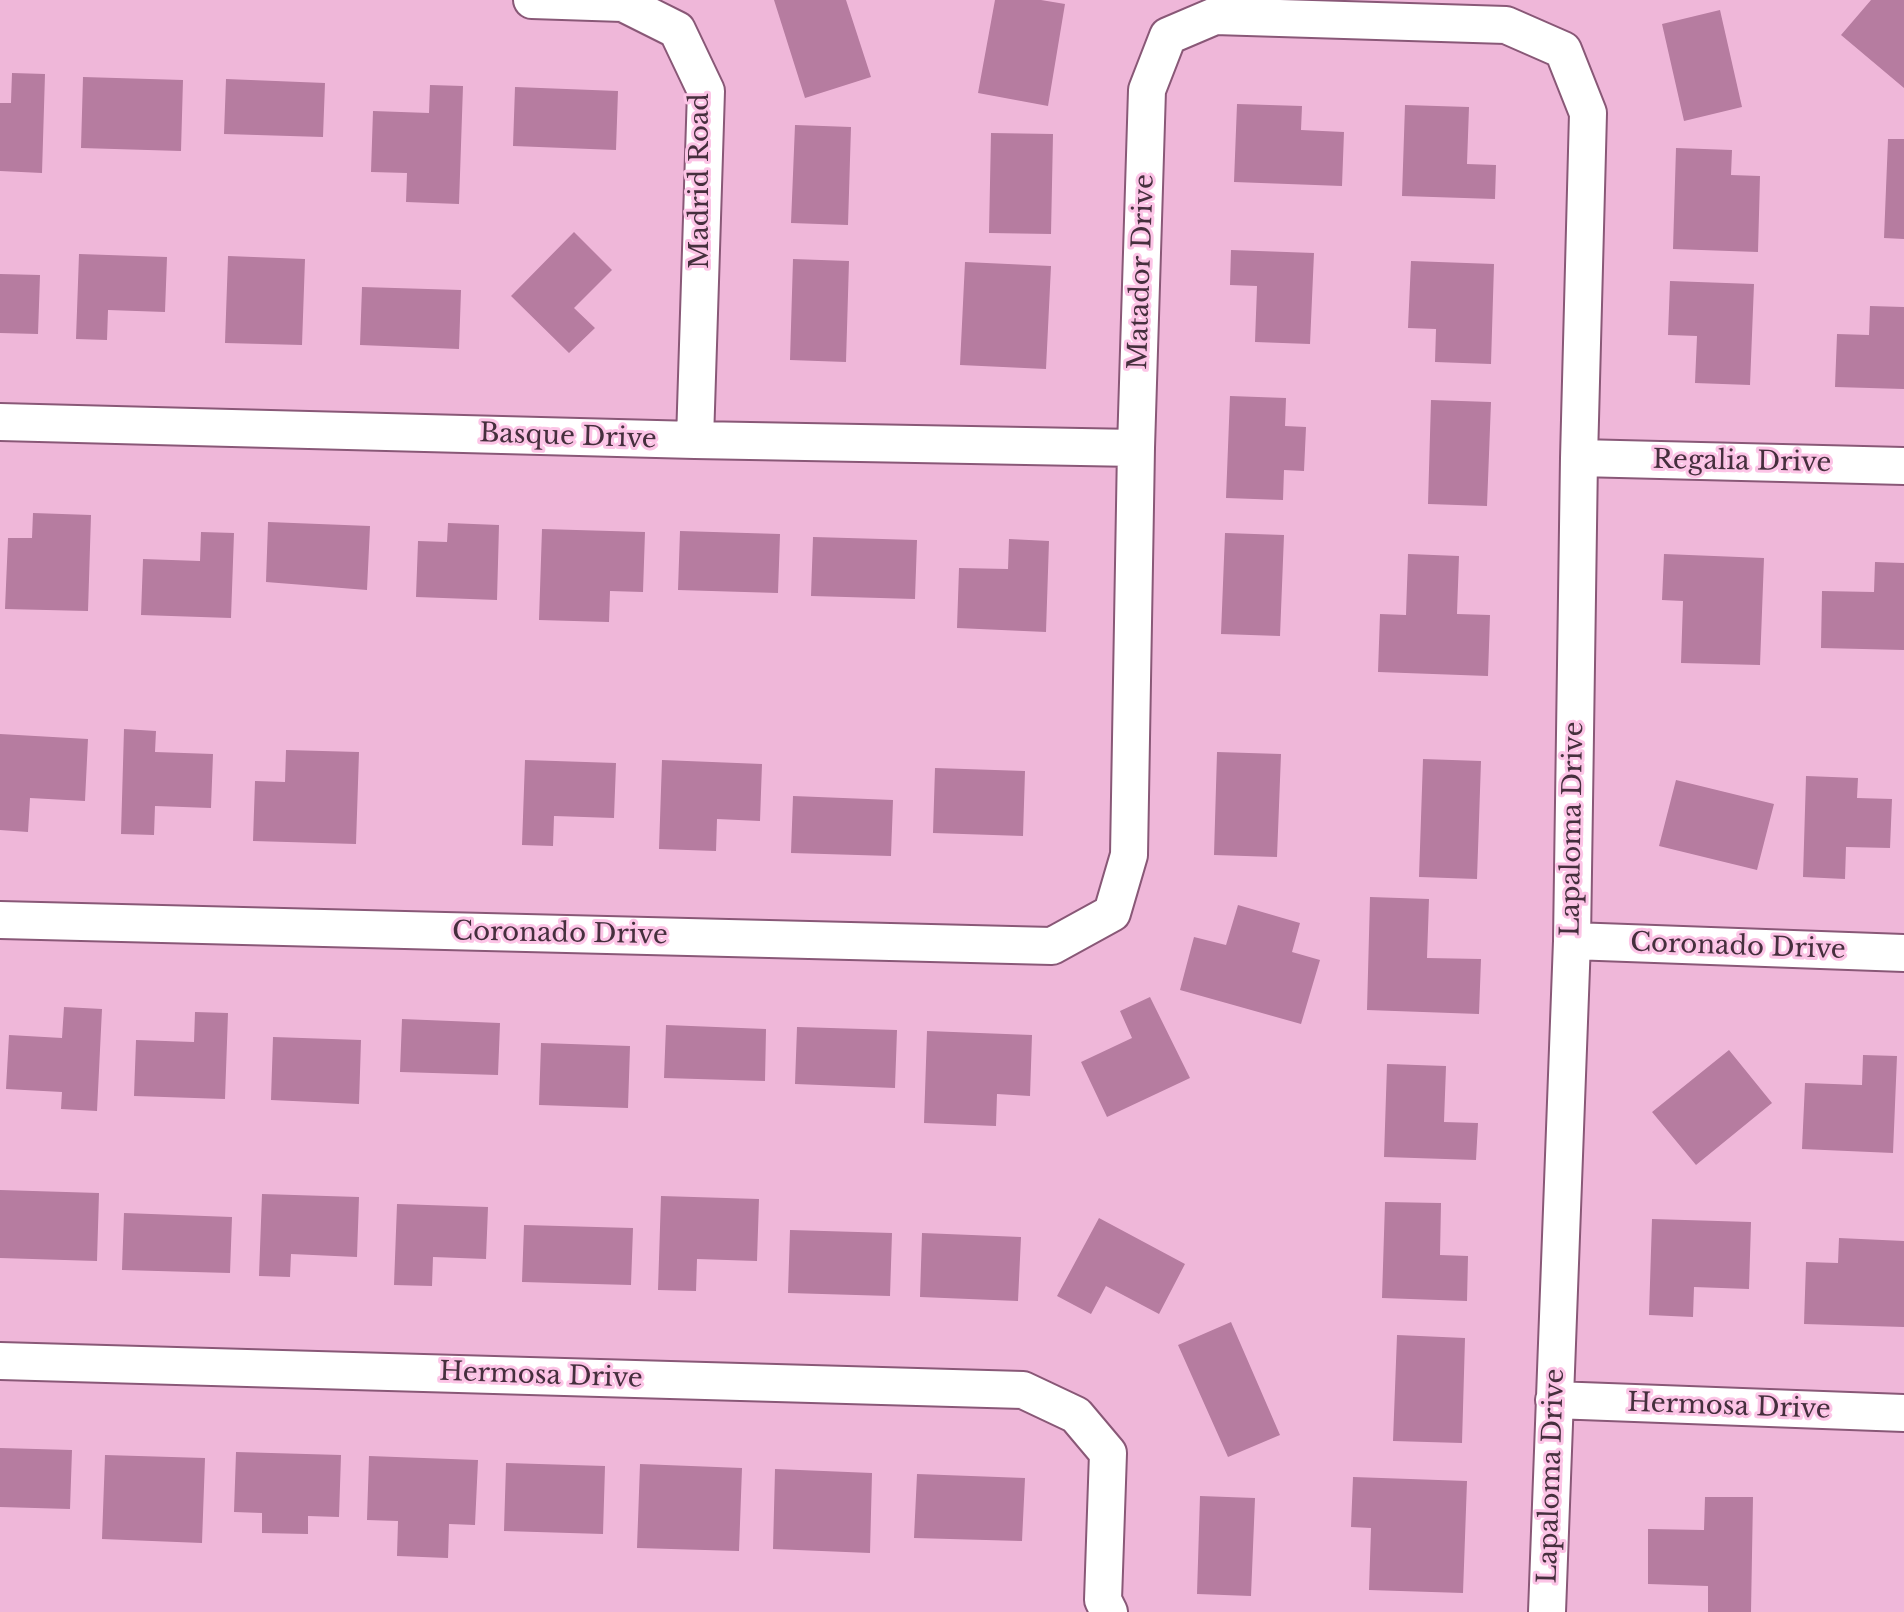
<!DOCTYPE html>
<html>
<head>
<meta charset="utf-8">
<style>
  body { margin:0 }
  canvas { display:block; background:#efb7d9 }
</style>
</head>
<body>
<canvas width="1904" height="1612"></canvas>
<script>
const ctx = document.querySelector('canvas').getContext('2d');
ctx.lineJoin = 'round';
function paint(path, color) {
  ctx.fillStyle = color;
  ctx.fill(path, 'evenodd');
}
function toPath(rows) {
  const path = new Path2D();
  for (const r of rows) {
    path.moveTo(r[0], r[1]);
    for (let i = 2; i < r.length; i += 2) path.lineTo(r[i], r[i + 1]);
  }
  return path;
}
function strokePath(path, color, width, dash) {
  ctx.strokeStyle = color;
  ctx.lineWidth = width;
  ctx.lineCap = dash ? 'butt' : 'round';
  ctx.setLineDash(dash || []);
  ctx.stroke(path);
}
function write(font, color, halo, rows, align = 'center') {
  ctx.font = font + ' "Libre Baskerville",serif';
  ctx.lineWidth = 6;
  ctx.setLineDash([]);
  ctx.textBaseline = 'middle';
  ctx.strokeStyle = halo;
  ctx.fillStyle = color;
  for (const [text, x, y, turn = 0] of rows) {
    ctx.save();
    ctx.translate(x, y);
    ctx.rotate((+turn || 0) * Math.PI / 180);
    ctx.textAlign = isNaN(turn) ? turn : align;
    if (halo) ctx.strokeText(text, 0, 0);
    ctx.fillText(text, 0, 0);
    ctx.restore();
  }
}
const building = toPath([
  [774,0,846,0,871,77,805,98],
  [995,0,1041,0,1065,4,1048,106,978,93],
  [1871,0,1904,0,1904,88,1841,35],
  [1720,10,1742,107,1684,121,1662,24],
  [12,73,45,74,42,173,0,171,0,103,11,103],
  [83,77,183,80,181,151,81,148],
  [226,79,325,83,323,137,224,134],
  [430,85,463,86,459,204,406,202,407,173,371,172,373,111,429,113],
  [515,87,618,91,616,150,513,146],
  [1237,104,1302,106,1301,130,1344,132,1342,186,1234,182],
  [1405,105,1469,107,1467,164,1496,165,1495,199,1402,196],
  [795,125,851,127,848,225,791,223],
  [991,133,1053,134,1051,234,989,233],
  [1888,139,1904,139,1904,239,1884,238],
  [1676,148,1732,150,1731,175,1760,176,1758,252,1673,249],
  [574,232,612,270,574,308,595,328,569,353,511,296],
  [1231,250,1314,253,1310,344,1255,342,1257,286,1230,285],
  [79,254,167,257,165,312,108,310,107,340,76,339],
  [228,256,305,259,302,345,225,343],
  [793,259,849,261,846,362,790,360],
  [1411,261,1494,264,1491,364,1435,362,1436,329,1408,328],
  [965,262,1051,266,1046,369,960,365],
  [0,274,40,275,38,334,0,333],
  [1670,281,1754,284,1750,385,1695,383,1697,336,1668,335],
  [362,287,461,290,459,349,360,345],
  [1870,306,1904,307,1904,389,1835,387,1837,334,1869,335],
  [1230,396,1286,398,1285,426,1306,427,1304,471,1284,470,1283,500,1226,498],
  [1431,400,1491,402,1487,506,1428,504],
  [33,513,91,515,88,611,5,609,8,538,32,538],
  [268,522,370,526,367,590,266,582],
  [448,523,499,525,497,600,416,597,418,541,447,542],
  [542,529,645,532,643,592,610,591,609,622,539,620],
  [680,531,780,534,778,593,678,590],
  [201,532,234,533,231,618,141,615,143,559,200,561],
  [1225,533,1284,535,1280,636,1221,634],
  [813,537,917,540,915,599,811,596],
  [1009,539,1049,541,1046,632,957,628,959,568,1008,569],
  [1408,554,1459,556,1457,614,1490,615,1488,676,1378,672,1380,614,1406,615],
  [1664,554,1764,558,1760,665,1681,663,1683,601,1662,600],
  [1875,562,1904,563,1904,650,1821,648,1822,591,1874,592],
  [124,729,156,731,155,752,213,754,211,808,155,806,154,835,121,834],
  [0,734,88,739,85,801,30,798,28,832,0,830],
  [286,750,359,752,356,844,253,841,255,781,285,782],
  [1217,752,1281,754,1277,857,1214,855],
  [1423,759,1481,761,1477,879,1419,877],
  [525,760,616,763,614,818,554,816,553,846,522,845],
  [662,760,762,764,760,821,717,819,716,851,659,849],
  [935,768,1025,771,1023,836,933,833],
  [1806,776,1858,778,1857,798,1892,799,1890,848,1846,847,1845,879,1803,877],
  [1676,780,1774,804,1757,870,1659,846],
  [793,796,893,800,891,856,791,853],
  [1370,897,1429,899,1427,958,1481,959,1479,1014,1367,1010],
  [1238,905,1300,923,1292,952,1320,960,1301,1024,1180,990,1194,937,1226,945],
  [1150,997,1190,1078,1107,1117,1081,1062,1132,1038,1120,1011],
  [64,1007,102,1009,97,1111,61,1109,62,1092,6,1089,9,1035,62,1038],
  [195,1012,228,1013,225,1099,134,1096,136,1040,194,1042],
  [402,1019,500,1023,498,1075,400,1072],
  [666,1025,766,1029,765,1081,664,1078],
  [797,1027,897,1030,895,1088,795,1084],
  [927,1031,1032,1035,1030,1096,997,1094,996,1126,924,1123],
  [273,1037,361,1040,359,1104,271,1100],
  [541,1043,630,1046,628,1108,539,1105],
  [1729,1050,1772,1103,1696,1165,1652,1112],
  [1863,1055,1897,1056,1893,1153,1802,1149,1805,1083,1862,1085],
  [1387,1064,1446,1066,1444,1122,1478,1123,1476,1160,1384,1157],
  [0,1190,99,1193,97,1261,0,1258],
  [262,1194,359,1197,357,1257,291,1254,290,1277,259,1276],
  [661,1196,759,1199,757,1261,697,1259,696,1291,658,1290],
  [1385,1202,1441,1203,1440,1255,1468,1256,1467,1301,1382,1298],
  [397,1204,488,1207,486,1259,433,1257,432,1286,394,1285],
  [124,1213,232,1217,230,1273,122,1270],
  [1099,1218,1185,1264,1159,1314,1106,1286,1091,1314,1057,1296],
  [1652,1219,1751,1222,1749,1289,1694,1287,1693,1317,1649,1315],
  [524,1225,633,1228,631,1285,522,1282],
  [790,1230,892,1233,890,1296,788,1293],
  [922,1233,1021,1237,1018,1301,920,1297],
  [1839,1238,1904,1241,1904,1327,1804,1324,1806,1262,1838,1263],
  [1231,1322,1280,1435,1228,1457,1178,1345],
  [1397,1335,1465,1338,1462,1443,1393,1441],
  [0,1448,72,1450,70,1509,0,1507],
  [236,1452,341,1455,339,1517,308,1516,308,1534,262,1533,262,1513,234,1512],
  [105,1455,205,1458,202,1543,102,1539],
  [369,1456,478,1460,475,1525,449,1524,448,1558,397,1556,398,1521,367,1520],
  [506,1463,605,1466,603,1534,504,1531],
  [640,1464,742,1468,739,1551,637,1548],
  [775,1469,872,1473,870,1553,773,1549],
  [917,1474,1025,1478,1022,1541,914,1538],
  [1353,1477,1467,1481,1463,1593,1369,1590,1371,1528,1351,1527],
  [1200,1496,1255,1498,1251,1596,1197,1594],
  [1705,1497,1753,1497,1751,1612,1708,1612,1708,1586,1648,1584,1648,1529,1704,1530]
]);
const minor = toPath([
  [532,0,623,3,677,30,706,91,695,440],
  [0,422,695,440,1136,448],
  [1579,458,1904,466],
  [0,920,1052,946,1112,913,1129,855,1136,448,1147,90,1168,36,1215,16,1506,25,1563,50,1588,113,1579,458,1572,941,1547,1612],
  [1572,941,1904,953],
  [0,1361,1023,1390,1076,1415,1108,1453,1103,1600,1109,1612],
  [1554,1400,1904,1413]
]);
const streetNames = [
  ["Madrid Road",701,181,-90],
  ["Matador Drive",1142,272,-88],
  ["Basque Drive",568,437,2],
  ["Regalia Drive",1742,462,1],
  ["Lapaloma Drive",1573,829,-89],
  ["Coronado Drive",560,934,1],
  ["Coronado Drive",1738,947,2],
  ["Hermosa Drive",541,1376,2],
  ["Hermosa Drive",1729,1407,2],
  ["Lapaloma Drive",1552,1476,-88]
];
paint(building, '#b67ca0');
strokePath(minor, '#895877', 40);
strokePath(minor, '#fff', 36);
write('26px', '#452f3d', '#fcc4e6', streetNames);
</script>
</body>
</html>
